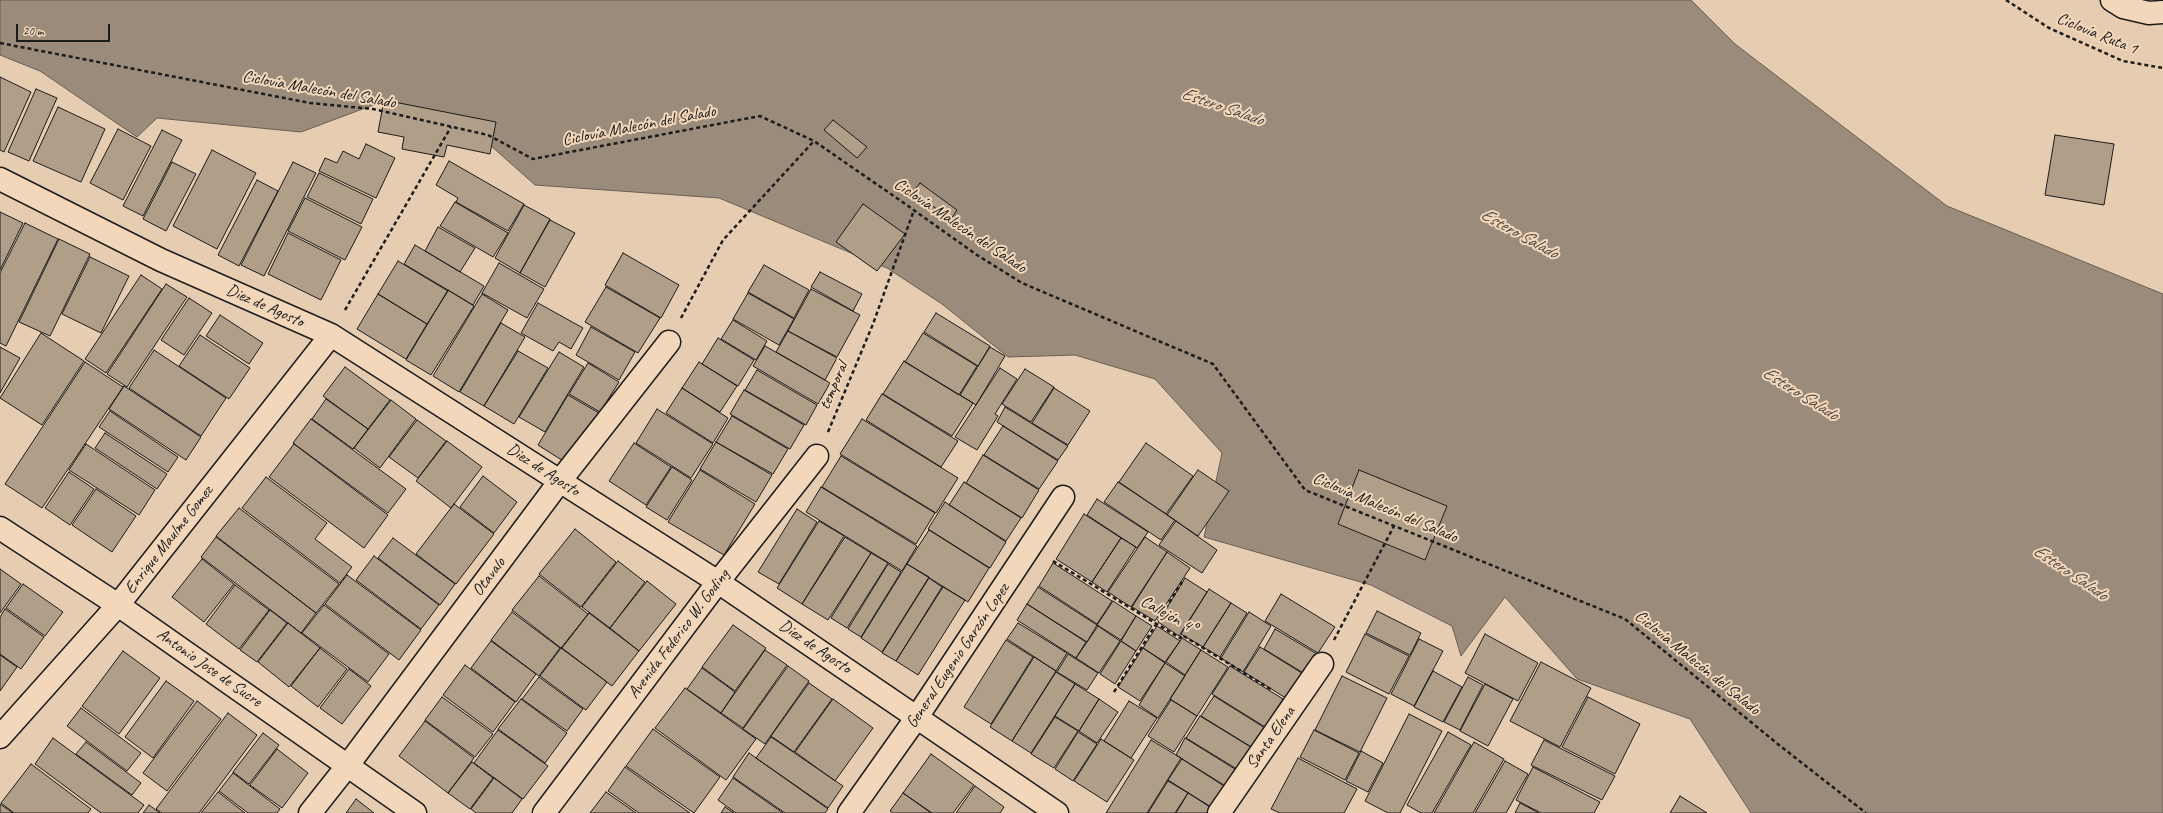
<!DOCTYPE html>
<html>
<head>
<meta charset="utf-8">
<style>
  body { margin:0 }
  #map { position:relative; width:2163px; height:813px; overflow:hidden; background:#e6ccb0; font-family:Caveat,sans-serif }
  canvas { display:block }
  .scale { position:absolute; left:16px; top:24px; width:94px; height:18px; box-sizing:border-box; border:2px solid #1c1c1c; border-top:0; padding-left:5px; font-size:12px; line-height:14px; white-space:nowrap; color:#1c1c1c; -webkit-text-stroke:3px #f3d7ba; paint-order:stroke }
</style>
</head>
<body>
<div id="map">
<canvas width="2163" height="813"></canvas>
<div class="scale">20 m</div>
</div>
<script>
const ctx = document.querySelector('canvas').getContext('2d');
ctx.lineJoin = 'round';
function paint(path, color) {
  ctx.fillStyle = color;
  ctx.fill(path, 'evenodd');
}
function toPath(rows) {
  const path = new Path2D();
  for (const r of rows) {
    path.moveTo(r[0], r[1]);
    for (let i = 2; i < r.length; i += 2) path.lineTo(r[i], r[i + 1]);
  }
  return path;
}
function strokePath(path, color, width, dash) {
  ctx.strokeStyle = color;
  ctx.lineWidth = width;
  ctx.lineCap = dash ? 'butt' : 'round';
  ctx.setLineDash(dash || []);
  ctx.stroke(path);
}
function write(font, color, halo, rows, align = 'center') {
  ctx.font = font + ' Caveat,sans-serif';
  ctx.lineWidth = 4;
  ctx.setLineDash([]);
  ctx.textBaseline = 'middle';
  ctx.strokeStyle = halo;
  ctx.fillStyle = color;
  for (const [text, x, y, turn = 0] of rows) {
    ctx.save();
    ctx.translate(x, y);
    ctx.rotate((+turn || 0) * Math.PI / 180);
    ctx.textAlign = isNaN(turn) ? turn : align;
    if (halo) ctx.strokeText(text, 0, 0);
    ctx.fillText(text, 0, 0);
    ctx.restore();
  }
}
const water = toPath([
  [0,0,1691,0,1735,44,1947,206,2163,294,2163,813,1751,813,1690,719,1577,679,1505,597,1461,656,1452,626,1371,585,1204,537,1222,453,1155,379,1075,355,1008,357,942,304,887,268,719,198,535,185,471,128,384,101,301,132,157,118,137,137,40,71,0,55,0,0]
]);
const building = toPath([
  [0,77,31,92,4,152,0,150,0,77],
  [36,89,57,98,29,161,8,152,36,89],
  [384,100,496,122,490,154,447,145,444,157,402,149,404,137,378,132,384,100],
  [58,107,105,129,81,182,33,161,58,107],
  [833,120,867,147,857,158,824,130,833,120],
  [118,129,151,146,123,200,90,183,118,129],
  [162,130,182,140,143,216,123,206,162,130],
  [2055,135,2114,144,2104,205,2045,195,2055,135],
  [366,144,395,158,376,198,319,171,325,158,337,163,343,151,359,159,366,144],
  [212,150,256,173,217,249,173,226,212,150],
  [449,161,524,204,508,231,456,202,458,198,436,185,449,161],
  [172,162,196,174,166,231,143,219,172,162],
  [293,162,316,173,264,276,241,265,293,162],
  [319,173,373,199,361,224,307,197,319,173],
  [257,180,278,191,239,266,218,255,257,180],
  [920,183,957,210,951,219,913,192,920,183],
  [305,198,362,227,345,260,288,231,305,198],
  [455,202,508,233,493,257,440,226,455,202],
  [863,204,905,234,877,271,836,242,863,204],
  [524,205,550,219,520,273,495,258,524,205],
  [0,212,23,223,0,270,0,212],
  [550,220,575,233,545,287,520,273,550,220],
  [25,223,58,239,6,346,0,343,0,273,25,223],
  [438,227,475,248,460,272,425,251,438,227],
  [288,233,341,260,321,300,268,274,288,233],
  [59,239,90,254,50,336,19,322,59,239],
  [415,245,484,286,473,305,404,264,415,245],
  [623,253,679,285,661,318,605,285,623,253],
  [90,257,129,276,101,333,62,314,90,257],
  [398,261,448,291,427,324,378,294,398,261],
  [499,263,544,289,527,318,482,293,499,263],
  [764,265,809,290,794,318,748,292,764,265],
  [820,272,862,294,853,311,811,287,820,272],
  [141,275,162,289,106,373,85,359,141,275],
  [166,284,187,297,127,387,107,374,166,284],
  [606,287,660,318,638,353,585,322,606,287],
  [811,289,860,315,837,357,788,331,811,289],
  [448,290,474,306,431,375,406,360,448,290],
  [748,293,794,319,779,345,733,319,748,293],
  [378,294,427,324,406,359,357,329,378,294],
  [482,294,508,310,459,392,433,376,482,294],
  [189,298,212,313,184,355,161,340,189,298],
  [538,303,583,328,571,349,559,342,553,351,521,333,538,303],
  [936,313,990,346,978,366,924,332,936,313],
  [220,315,263,343,249,364,206,336,220,315],
  [733,320,767,341,756,360,721,339,733,320],
  [501,323,525,337,484,406,460,392,501,323],
  [591,327,635,352,619,380,576,355,591,327],
  [788,331,837,358,825,380,776,352,788,331],
  [41,333,84,361,42,425,0,398,41,333],
  [923,333,977,366,959,395,905,362,923,333],
  [200,335,250,368,229,399,179,366,200,335],
  [718,338,754,360,738,386,702,364,718,338],
  [765,346,830,383,818,404,753,366,765,346],
  [0,347,20,358,0,393,0,347],
  [990,347,1005,356,976,405,960,395,990,347],
  [154,350,226,398,201,436,129,388,154,350],
  [518,351,548,368,514,424,484,406,518,351],
  [559,352,584,367,545,432,519,417,559,352],
  [904,361,973,403,952,436,883,394,904,361],
  [85,362,123,387,42,508,5,484,85,362],
  [699,362,737,386,720,412,682,388,699,362],
  [588,363,619,382,600,412,569,394,588,363],
  [345,367,390,400,368,429,323,396,345,367],
  [1000,368,1017,379,995,414,998,416,977,450,955,437,1000,368],
  [1025,369,1054,387,1031,422,1002,404,1025,369],
  [757,370,817,405,806,425,745,390,757,370],
  [124,386,201,437,186,460,109,409,124,386],
  [682,388,728,418,713,443,666,413,682,388],
  [1054,388,1090,411,1068,445,1032,423,1054,388],
  [744,390,804,425,790,449,730,414,744,390],
  [882,394,958,441,941,467,866,420,882,394],
  [568,395,599,413,568,464,538,445,568,395],
  [326,399,368,429,353,449,312,419,326,399],
  [391,400,416,419,380,468,354,448,391,400],
  [1005,407,1068,446,1058,460,997,422,1005,407],
  [657,409,713,444,691,478,636,443,657,409],
  [110,411,178,457,168,472,99,427,110,411],
  [732,416,788,449,773,474,716,442,732,416],
  [311,419,406,489,388,513,293,443,311,419],
  [862,419,958,478,936,513,840,454,862,419],
  [417,420,446,441,418,478,389,457,417,420],
  [1003,426,1058,461,1039,489,984,455,1003,426],
  [105,433,167,474,157,489,95,448,105,433],
  [447,441,482,467,451,508,416,481,447,441],
  [716,442,772,475,756,502,700,469,716,442],
  [634,443,671,467,646,505,609,481,634,443],
  [1146,443,1193,476,1166,514,1119,482,1146,443],
  [86,444,155,490,139,515,69,470,86,444],
  [294,444,388,515,364,548,269,477,294,444],
  [983,455,1039,490,1022,518,966,483,983,455],
  [841,456,935,513,916,544,822,487,841,456],
  [672,467,692,480,667,520,646,507,672,467],
  [700,470,755,504,724,555,668,522,700,470],
  [1198,470,1229,491,1198,536,1167,515,1198,470],
  [1359,470,1447,506,1425,560,1338,524,1359,470],
  [69,472,94,489,70,525,45,508,69,472],
  [483,476,517,502,494,533,460,507,483,476],
  [266,477,327,523,315,539,352,567,340,583,242,508,266,477],
  [964,482,1021,518,1006,541,949,505,964,482],
  [1118,482,1175,520,1161,540,1104,502,1118,482],
  [821,487,917,546,902,571,806,512,821,487],
  [96,489,136,516,112,552,72,525,96,489],
  [1097,499,1148,532,1137,548,1087,515,1097,499],
  [945,502,1006,542,990,568,928,529,945,502],
  [454,504,494,534,456,584,416,554,454,504],
  [239,508,339,584,316,613,216,536,239,508],
  [797,509,817,522,779,584,758,572,797,509],
  [1084,514,1121,538,1092,582,1056,559,1084,514],
  [819,521,844,536,802,604,777,588,819,521],
  [1176,521,1217,550,1202,573,1159,545,1176,521],
  [575,529,616,562,581,607,539,574,575,529],
  [929,530,989,568,968,602,907,564,929,530],
  [216,537,316,613,301,633,201,557,216,537],
  [845,537,871,553,828,620,802,604,845,537],
  [1145,537,1167,552,1131,607,1108,592,1145,537],
  [393,538,455,584,440,605,378,558,393,538],
  [1121,538,1136,547,1107,592,1092,582,1121,538],
  [1167,552,1190,568,1155,621,1132,607,1167,552],
  [871,553,888,563,847,628,831,618,871,553],
  [374,556,439,605,421,629,356,580,374,556],
  [202,559,234,584,204,622,172,597,202,559],
  [618,561,645,582,610,628,582,607,618,561],
  [1053,563,1112,601,1097,624,1039,586,1053,563],
  [888,564,901,572,861,637,848,629,888,564],
  [907,564,929,577,882,652,861,638,907,564],
  [0,569,21,584,0,613,0,569],
  [347,575,421,630,399,660,325,604,347,575],
  [539,576,588,614,561,648,512,610,539,576],
  [929,578,942,587,896,661,882,653,929,578],
  [1185,578,1207,592,1179,636,1158,622,1185,578],
  [647,581,676,604,639,651,610,628,647,581],
  [23,584,63,612,45,636,6,608,23,584],
  [235,585,269,610,239,649,206,624,235,585],
  [943,587,965,600,918,675,896,661,943,587],
  [1038,587,1097,625,1087,642,1027,604,1038,587],
  [1209,589,1231,603,1203,647,1181,634,1209,589],
  [1281,594,1335,627,1318,653,1265,621,1281,594],
  [1113,601,1136,616,1121,640,1097,625,1113,601],
  [1231,603,1247,613,1220,657,1203,647,1231,603],
  [1027,604,1086,642,1076,658,1017,620,1027,604],
  [324,605,389,654,368,682,302,633,324,605],
  [5,609,44,637,21,669,0,654,0,617,5,609],
  [270,610,287,623,257,662,240,650,270,610],
  [1377,611,1421,633,1410,655,1366,633,1377,611],
  [512,612,560,648,539,676,491,640,512,612],
  [1249,612,1271,626,1243,672,1221,658,1249,612],
  [589,613,639,651,612,686,562,648,589,613],
  [1136,616,1152,626,1136,651,1121,641,1136,616],
  [288,623,320,648,289,687,258,662,288,623],
  [1018,623,1067,653,1056,671,1007,639,1018,623],
  [733,625,766,648,735,691,702,667,733,625],
  [1098,626,1120,641,1099,673,1076,658,1098,626],
  [1157,626,1180,641,1165,662,1143,648,1157,626],
  [1275,629,1317,654,1305,674,1264,649,1275,629],
  [1365,634,1409,656,1389,694,1346,672,1365,634],
  [1485,634,1538,663,1518,701,1465,673,1485,634],
  [1182,638,1201,650,1185,675,1166,662,1182,638],
  [1419,639,1443,651,1414,706,1391,694,1419,639],
  [1006,640,1033,657,991,724,964,707,1006,640],
  [491,641,536,674,516,702,471,668,491,641],
  [1121,641,1136,651,1115,684,1100,674,1121,641],
  [1260,647,1305,675,1289,700,1244,672,1260,647],
  [320,648,347,669,318,707,291,686,320,648],
  [561,648,607,682,586,710,540,676,561,648],
  [1143,648,1165,663,1140,701,1118,687,1143,648],
  [765,650,787,665,743,728,721,713,765,650],
  [1201,650,1228,667,1197,716,1170,699,1201,650],
  [123,651,160,678,119,734,82,706,123,651],
  [1068,654,1098,673,1087,690,1057,672,1068,654],
  [0,655,17,667,0,691,0,655],
  [1034,657,1056,671,1012,741,990,727,1034,657],
  [1541,662,1591,688,1560,747,1510,721,1541,662],
  [1165,663,1185,676,1158,718,1139,705,1165,663],
  [465,665,515,702,493,732,443,695,465,665],
  [788,666,809,681,765,744,743,729,788,666],
  [1230,666,1283,699,1265,727,1212,694,1230,666],
  [702,668,735,692,721,713,687,689,702,668],
  [349,669,371,686,342,724,320,708,349,669],
  [1433,671,1462,687,1443,722,1414,707,1433,671],
  [1056,672,1075,684,1031,753,1012,741,1056,672],
  [1342,676,1387,698,1360,752,1315,730,1342,676],
  [539,677,583,709,567,731,522,699,539,677],
  [1468,677,1483,685,1460,730,1444,722,1468,677],
  [166,681,194,701,153,758,125,737,166,681],
  [809,683,832,699,794,752,771,736,809,683],
  [1075,684,1099,699,1079,731,1055,716,1075,684],
  [1485,684,1513,699,1488,746,1460,731,1485,684],
  [685,688,756,739,726,780,655,728,685,688],
  [1214,696,1265,728,1253,748,1201,716,1214,696],
  [442,697,493,734,475,757,425,720,442,697],
  [1588,697,1640,724,1615,774,1562,747,1588,697],
  [521,699,567,733,545,763,498,729,521,699],
  [833,699,873,728,835,781,795,752,833,699],
  [1099,699,1118,712,1097,743,1079,731,1099,699],
  [1171,700,1197,716,1174,752,1148,736,1171,700],
  [197,701,221,719,167,791,143,773,197,701],
  [1129,701,1157,718,1131,758,1104,741,1129,701],
  [81,708,141,753,127,771,67,726,81,708],
  [228,713,257,735,199,813,162,813,156,809,228,713],
  [1409,714,1442,731,1400,813,1388,813,1365,801,1409,714],
  [1200,716,1254,749,1240,771,1186,738,1200,716],
  [1055,717,1078,731,1054,768,1031,754,1055,717],
  [425,721,474,758,448,793,399,756,425,721],
  [653,729,720,777,694,813,626,766,653,729],
  [498,730,548,766,523,799,474,763,498,730],
  [1314,730,1359,753,1345,780,1300,757,1314,730],
  [1078,732,1097,744,1073,781,1055,769,1078,732],
  [1448,732,1471,745,1432,813,1421,813,1407,805,1448,732],
  [263,733,279,745,249,784,233,772,263,733],
  [771,737,843,786,828,808,756,758,771,737],
  [53,738,144,805,138,813,101,813,35,764,53,738],
  [1185,738,1238,771,1227,787,1176,755,1185,738],
  [1101,739,1134,760,1107,802,1074,781,1101,739],
  [1151,740,1181,758,1147,813,1106,813,1151,740],
  [1544,740,1615,776,1602,800,1531,765,1544,740],
  [86,742,141,783,132,795,76,754,86,742],
  [1474,742,1504,759,1473,813,1434,813,1474,742],
  [277,749,308,773,282,808,250,785,277,749],
  [1361,751,1383,763,1368,792,1346,781,1361,751],
  [749,753,828,809,825,813,785,813,733,777,749,753],
  [931,754,974,785,953,813,932,813,903,793,931,754],
  [1298,758,1357,789,1344,813,1280,813,1271,809,1298,758],
  [1182,759,1224,786,1211,807,1168,780,1182,759],
  [1505,761,1528,774,1506,813,1475,813,1505,761],
  [472,762,493,778,470,809,448,793,472,762],
  [31,764,91,809,88,813,14,813,1,803,31,764],
  [625,767,690,813,639,813,608,791,625,767],
  [1533,767,1600,802,1594,813,1541,813,1516,800,1533,767],
  [233,773,280,809,277,813,248,813,219,791,233,773],
  [494,778,522,799,512,813,476,813,471,809,494,778],
  [733,778,783,813,736,813,718,800,733,778],
  [1168,781,1188,793,1175,813,1148,813,1168,781],
  [975,786,1004,807,1000,813,956,813,975,786],
  [218,792,245,813,201,813,218,792],
  [606,792,636,813,590,813,606,792],
  [903,793,931,813,893,813,890,811,903,793],
  [1188,793,1210,807,1207,813,1176,813,1188,793],
  [1680,796,1707,813,1670,813,1680,796],
  [356,799,374,813,346,813,356,799],
  [1520,803,1539,813,1515,813,1520,803],
  [0,804,13,813,0,813,0,804],
  [149,805,160,813,143,813,149,805],
  [725,807,734,813,721,813,725,807]
]);
const path = toPath([
  [2006,0,2049,28,2123,61,2163,68],
  [0,43,310,103,373,109,488,135,533,159,760,116,814,141,901,201,977,255,1022,283,1213,364,1305,490,1625,619,1779,745,1866,813],
  [345,310,451,127],
  [681,318,723,240,814,141],
  [828,432,873,324,914,210],
  [1053,561,1180,638,1182,635,1272,690],
  [1334,640,1394,526],
  [1114,692,1182,582]
]);
const minor = toPath([
  [0,179,161,260,331,335,718,582,1057,813],
  [0,528,118,605,415,813],
  [0,737,118,605,331,335],
  [310,813,348,765,560,481,669,342],
  [544,813,718,582,817,456],
  [849,813,917,717,1063,497],
  [1219,813,1322,664]
]);
const primary = toPath([
  [2112,0,2123,7,2149,13,2163,12]
]);
const streetNames = [
  ["Ciclovía Ruta 1",2097,34,22],
  ["Ciclovía Malecón del Salado",319,90,10],
  ["Ciclovía Malecón del Salado",639,126,-11],
  ["Ciclovía Malecón del Salado",960,226,34],
  ["Diez de Agosto",265,306,24],
  ["temporal",834,386,-67],
  ["Diez de Agosto",543,470,33],
  ["Ciclovía Malecón del Salado",1385,508,23],
  ["Enrique Maulme Gomez",169,540,-52],
  ["Otavalo",489,577,-53],
  ["Callejón 4°",1168,615,29],
  ["Avenida Federico W. Goding",679,634,-53],
  ["Diez de Agosto",815,647,34],
  ["General Eugenio Garzón Lopez",958,656,-56],
  ["Ciclovía Malecón del Salado",1697,663,39],
  ["Antonio Jose de Sucre",209,668,35],
  ["Santa Elena",1271,738,-55]
];
const waterNames = [
  ["Estero Salado",1222,107,19],
  ["Estero Salado",1519,234,29],
  ["Estero Salado",1800,394,32],
  ["Estero Salado",2070,573,34]
];
paint(water, '#9b8b7a');
strokePath(water, '#685f54', 1);
paint(building, '#b19e89');
strokePath(building, '#1c1c1c', 1);
strokePath(minor, '#1c1c1c', 25);
strokePath(primary, '#1c1c1c', 25);
strokePath(path, '#1c1c1c', 2.5, [4, 3]);
strokePath(minor, '#f3d7ba', 22);
strokePath(primary, '#f3d7ba', 22);
write('17px', '#1c1c1c', '#f3d7ba', streetNames);
write('italic 18px', '#4f4842', '#f3d7ba', waterNames);
</script>
</body>
</html>
